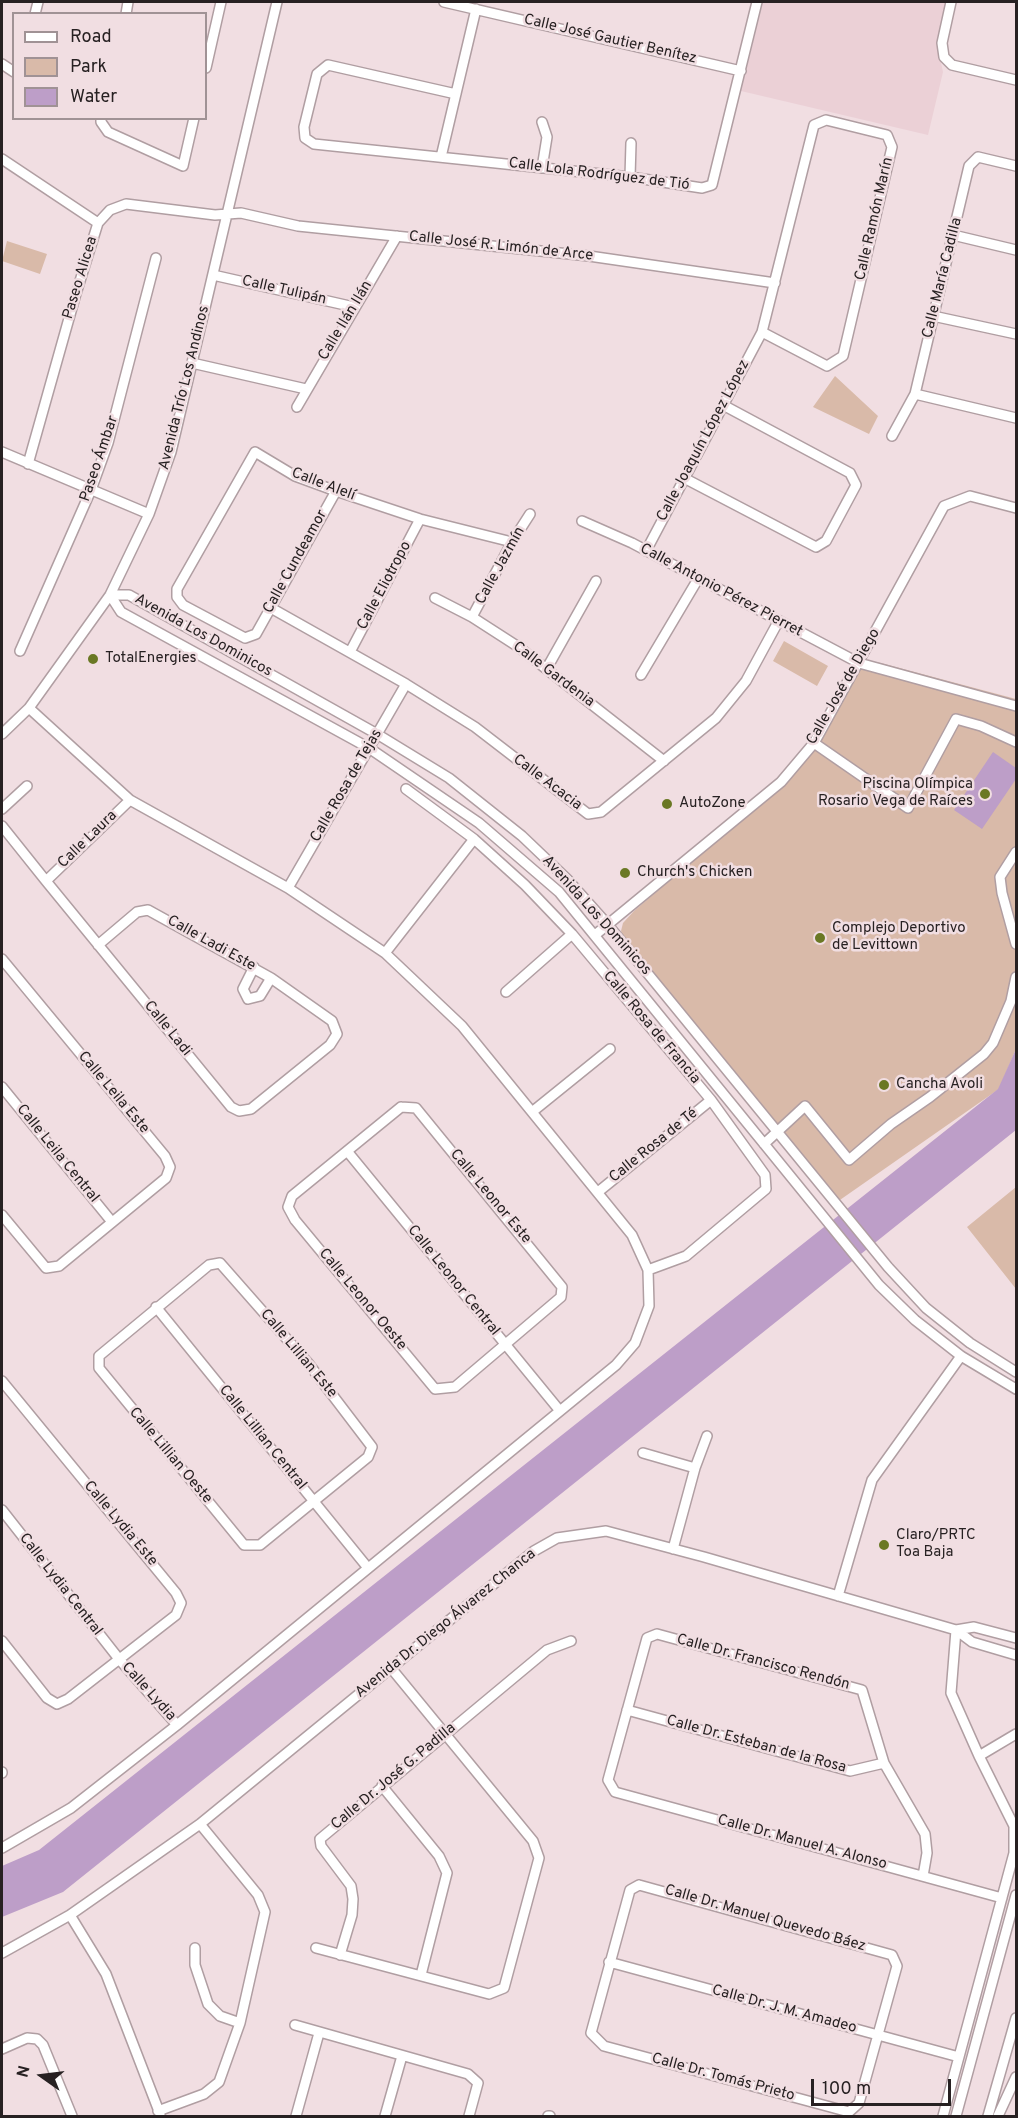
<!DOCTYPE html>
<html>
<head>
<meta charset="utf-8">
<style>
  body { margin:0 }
  #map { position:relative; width:1018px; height:2118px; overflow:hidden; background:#f1dee2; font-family:Overpass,sans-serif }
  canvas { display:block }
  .frame { position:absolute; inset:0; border:3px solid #272122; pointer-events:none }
  .legend { position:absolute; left:12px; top:12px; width:195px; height:108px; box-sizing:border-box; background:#f1dee2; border:2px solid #a09295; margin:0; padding:8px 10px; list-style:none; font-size:18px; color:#272122 }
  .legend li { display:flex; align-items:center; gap:12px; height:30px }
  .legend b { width:30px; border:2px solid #a09295 }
  .north { position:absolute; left:12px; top:2046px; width:60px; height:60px; -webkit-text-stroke:4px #f1dee2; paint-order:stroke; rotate:284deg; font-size:16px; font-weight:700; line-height:24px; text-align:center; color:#272122 }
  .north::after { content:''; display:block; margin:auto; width:21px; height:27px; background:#272122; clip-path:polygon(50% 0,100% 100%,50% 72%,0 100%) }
  .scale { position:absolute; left:811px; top:2079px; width:140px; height:27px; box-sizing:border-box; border:3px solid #272122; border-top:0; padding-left:8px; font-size:18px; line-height:21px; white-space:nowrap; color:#272122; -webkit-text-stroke:4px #f1dee2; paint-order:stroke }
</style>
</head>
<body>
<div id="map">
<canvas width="1018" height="2118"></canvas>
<div class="frame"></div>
<ul class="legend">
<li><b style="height:8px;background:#fff"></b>Road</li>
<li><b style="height:16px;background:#d9baa9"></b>Park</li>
<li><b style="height:16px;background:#bd9ec8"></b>Water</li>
</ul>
<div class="north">N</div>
<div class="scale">100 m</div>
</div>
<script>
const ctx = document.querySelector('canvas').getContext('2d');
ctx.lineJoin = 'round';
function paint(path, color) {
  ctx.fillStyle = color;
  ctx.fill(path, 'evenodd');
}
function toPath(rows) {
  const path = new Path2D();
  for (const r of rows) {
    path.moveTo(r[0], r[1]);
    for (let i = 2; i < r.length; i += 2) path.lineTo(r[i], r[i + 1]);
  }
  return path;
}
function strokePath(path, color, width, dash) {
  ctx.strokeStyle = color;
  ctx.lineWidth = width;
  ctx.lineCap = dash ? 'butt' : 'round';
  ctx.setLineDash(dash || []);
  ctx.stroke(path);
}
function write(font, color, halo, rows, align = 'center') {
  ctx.font = font + ' Overpass,sans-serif';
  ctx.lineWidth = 5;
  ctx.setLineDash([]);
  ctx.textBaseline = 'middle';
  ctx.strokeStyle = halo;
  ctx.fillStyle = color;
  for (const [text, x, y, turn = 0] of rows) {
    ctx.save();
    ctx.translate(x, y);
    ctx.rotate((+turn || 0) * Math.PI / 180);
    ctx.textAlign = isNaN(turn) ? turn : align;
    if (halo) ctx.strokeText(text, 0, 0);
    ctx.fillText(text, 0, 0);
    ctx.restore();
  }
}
const built = toPath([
  [763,2,947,2,937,44,943,72,928,135,741,91]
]);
const green = toPath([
  [7,241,47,254,40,274,2,261],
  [835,376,878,416,869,434,813,407],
  [784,641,828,666,817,686,773,661],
  [877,662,1016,699,1016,1049,999,1089,837,1202,626,945,621,931,623,923,634,911,783,783,858,671,864,666],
  [1016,1187,1016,1289,967,1227]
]);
const water = toPath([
  [993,752,1016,768,1016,779,982,829,954,810],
  [1016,1049,1016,1130,63,1892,2,1917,2,1866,39,1850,998,1089]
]);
const minor = toPath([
  [444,2,741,71],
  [951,2,942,43,944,57,952,65,1016,80],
  [35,14,38,2],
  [126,14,128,2],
  [2,64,14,72],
  [206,68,221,2],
  [456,94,328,65,317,74,304,127,305,138,314,144,630,177,702,188,712,185,757,2],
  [101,118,101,122,108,132,183,166,194,118],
  [542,122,547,137,542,168],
  [441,157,476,9],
  [2,159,98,223],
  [630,177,631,143],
  [953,235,1016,250],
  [213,275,354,307],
  [933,316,1016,334],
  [192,363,306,389],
  [915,394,1016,418],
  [297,407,397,236],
  [892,436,915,394,969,166,978,157,1016,166],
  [2,452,149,514],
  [28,464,75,297,98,223,110,210,126,204,215,215,241,213,298,226,589,256,775,283],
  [684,478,816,547,826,541,856,485,850,473,723,405],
  [336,491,256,634,245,638,183,605,177,597,177,589,255,452,295,476,336,491,420,519,512,542],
  [582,521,632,543,859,663,1016,706],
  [646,551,762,332,814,125,826,120,887,135,892,147,843,356,827,366,762,332],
  [110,595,121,612,369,748,479,823,559,892,879,1285,915,1320,961,1356,1016,1389],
  [110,595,129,595,377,734,449,778,522,836,567,879,608,925,888,1267,926,1308,970,1343,1016,1372],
  [435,598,472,617,517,646,664,761],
  [271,608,406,684,475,727,588,814,601,812,716,718,746,681,778,622],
  [472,617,512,542,530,514],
  [20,651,91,490,108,443,156,258],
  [350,652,420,519],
  [547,668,596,581],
  [641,675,698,579],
  [2,734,29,708,110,595,149,514,171,452,277,2],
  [814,743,908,808,956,719,981,726,1016,742],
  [406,789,474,839,525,885,572,934,711,1100,765,1175,766,1189,686,1256,648,1270],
  [2,809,27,786],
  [2,826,46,881,231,1107,239,1111,251,1109,330,1045,337,1034,332,1021,271,978,148,910,137,912,98,945],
  [1016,852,1000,877,1002,893,1016,944],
  [46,881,130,800],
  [288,888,406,684],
  [595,935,781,782,814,743,944,506,970,496,1016,508],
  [385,953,474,839],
  [2,959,165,1156,170,1167,166,1178,59,1266,46,1268,2,1215],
  [254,967,243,989,248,999,260,996,271,978],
  [506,992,572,934],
  [2,1087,112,1222],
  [401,1107,416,1108,562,1287,561,1297,455,1387,435,1389,295,1220,288,1207,292,1196,401,1107],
  [532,1112,610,1049],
  [764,1144,805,1106,849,1160,891,1124,930,1097,984,1054,993,1043,1011,1001,1016,977],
  [347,1151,560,1411],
  [598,1192,711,1100],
  [220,1263,308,1363,372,1447,368,1457,260,1545,244,1545,99,1368,99,1356,209,1265,220,1263],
  [156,1307,368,1568],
  [2,1381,176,1593,181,1603,176,1615,68,1699,57,1704,47,1698,2,1641],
  [643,1453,695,1468],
  [2,1510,119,1659,177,1725],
  [673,1549,695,1468,707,1436],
  [838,1596,872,1480,961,1356],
  [956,1630,974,1627,1016,1638],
  [627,1710,850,1771,884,1763],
  [979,1756,1016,1734],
  [2,1772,2,1773],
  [382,1786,439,1856,447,1873,421,1975],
  [2,1848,71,1808,177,1725,616,1365,635,1343,649,1306,648,1270,632,1235,462,1026,385,953,288,888,130,800,29,708],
  [923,1876,927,1853,925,1834,884,1763,862,1690,657,1634,647,1638,608,1780,615,1792,1002,1898],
  [639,1885,892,1955,897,1966,859,2103,849,2112,604,2046,591,2033,630,1890,639,1885],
  [70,1915,106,1974,160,2114],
  [195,1948,195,1965,208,2004,220,2016,240,2023],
  [316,1948,489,1994,504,1988,539,1858,533,1841,391,1668],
  [2,1953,70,1915,200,1824,534,1551,557,1538,606,1531,704,1557,956,1630,972,1642,1016,1655],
  [340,1955,352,1915,353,1899,351,1886,321,1846,320,1839,547,1650,571,1641],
  [609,1962,959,2057],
  [295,2025,468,2074,478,2083,469,2116],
  [2,2049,27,2038,37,2039,43,2045,72,2116],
  [158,2111,204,2094,219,2082,240,2023,265,1912,258,1895,200,1824],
  [296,2116,319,2033],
  [385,2116,402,2056],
  [548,2116,550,2116],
  [943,2116,1014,1853,1014,1826,979,1756,951,1693,956,1630],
  [956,2116,1016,1895],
  [988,2116,1016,2018],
  [998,2116,1016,2077]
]);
const markers = [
  [93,659,6,"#6a7824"],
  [985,794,6,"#6a7824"],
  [667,804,6,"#6a7824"],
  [625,873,6,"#6a7824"],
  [820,938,6,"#6a7824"],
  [884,1085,6,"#6a7824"],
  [884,1545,6,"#6a7824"]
];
const streetNames = [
  ["Calle José Gautier Benítez",610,40,13],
  ["Calle Lola Rodríguez de Tió",599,175,7],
  ["Calle Ramón Marín",875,219,-77],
  ["Calle José R. Limón de Arce",501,247,6],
  ["Paseo Alicea",81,278,-73],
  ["Calle María Cadilla",943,278,-76],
  ["Calle Tulipán",284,291,13],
  ["Calle Ilán Ilán",346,321,-59],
  ["Avenida Trío Los Andinos",185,388,-76],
  ["Calle Joaquín López López",704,441,-62],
  ["Paseo Ámbar",100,459,-71],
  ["Calle Alelí",323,485,21],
  ["Calle Cundeamor",296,562,-61],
  ["Calle Jazmín",501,566,-61],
  ["Calle Eliotropo",385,586,-62],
  ["Calle Antonio Pérez Pierret",721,591,28],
  ["Avenida Los Dominicos",203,636,29],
  ["Calle Gardenia",553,675,37],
  ["Calle José de Diego",844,687,-60],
  ["Calle Acacia",547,783,37],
  ["Calle Rosa de Tejas",347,786,-60],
  ["Calle Laura",88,840,-44],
  ["Avenida Los Dominicos",596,916,48],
  ["Calle Ladi Este",211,944,29],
  ["Calle Rosa de Francia",651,1028,50],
  ["Calle Ladi",167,1029,51],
  ["Calle Leila Este",113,1093,50],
  ["Calle Rosa de Té",654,1146,-39],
  ["Calle Leila Central",57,1154,51],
  ["Calle Leonor Este",490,1197,50],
  ["Calle Leonor Central",453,1281,51],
  ["Calle Leonor Oeste",362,1300,50],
  ["Calle Lillian Este",298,1354,50],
  ["Calle Lillian Central",262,1438,51],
  ["Calle Lillian Oeste",170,1456,50],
  ["Calle Lydia Este",120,1524,50],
  ["Calle Lydia Central",60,1585,52],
  ["Avenida Dr. Diego Álvarez Chanca",446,1624,-39],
  ["Calle Dr. Francisco Rendón",763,1663,15],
  ["Calle Lydia",148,1692,48],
  ["Calle Dr. Esteban de la Rosa",756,1745,15],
  ["Calle Dr. José G. Padilla",394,1777,-40],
  ["Calle Dr. Manuel A. Alonso",802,1843,15],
  ["Calle Dr. Manuel Quevedo Báez",765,1919,16],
  ["Calle Dr. J. M. Amadeo",784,2010,15],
  ["Calle Dr. Tomás Prieto",723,2078,15]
];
const poiNames = [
  ["TotalEnergies",105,659],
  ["Piscina Olímpica",973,785,"right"],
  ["Rosario Vega de Raíces",973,802,"right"],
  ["AutoZone",679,804],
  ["Church's Chicken",637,873],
  ["Complejo Deportivo",832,929],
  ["de Levittown",832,946],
  ["Cancha Avoli",896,1085],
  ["Claro/PRTC",896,1536],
  ["Toa Baja",896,1553]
];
paint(built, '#ebd0d6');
paint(green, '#d9baa9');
paint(water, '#bd9ec8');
strokePath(minor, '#b09ea2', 12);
strokePath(minor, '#fff', 9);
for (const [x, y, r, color] of markers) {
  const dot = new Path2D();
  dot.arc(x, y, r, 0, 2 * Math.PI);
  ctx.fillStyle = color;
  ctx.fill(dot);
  strokePath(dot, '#f1dee2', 2);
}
write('15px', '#272122', '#f1dee2', streetNames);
write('15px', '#272122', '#f1dee2', poiNames, 'left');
</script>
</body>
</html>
